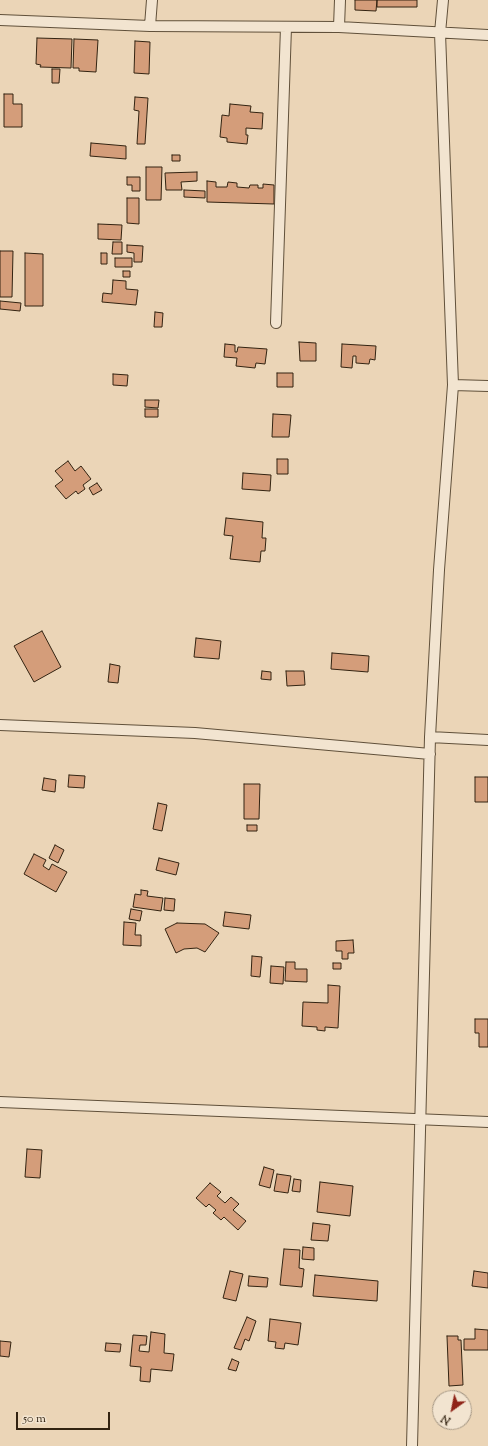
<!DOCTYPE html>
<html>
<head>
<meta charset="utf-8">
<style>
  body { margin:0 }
  #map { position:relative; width:488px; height:1446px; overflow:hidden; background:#ebd5b7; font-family:"Sorts Mill Goudy",serif }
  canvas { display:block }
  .north { position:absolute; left:432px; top:1390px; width:40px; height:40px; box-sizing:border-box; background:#f2e4d0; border:1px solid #a59784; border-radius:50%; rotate:213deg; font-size:11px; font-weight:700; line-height:16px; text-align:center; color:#322311 }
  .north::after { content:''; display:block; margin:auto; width:14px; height:18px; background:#8f2418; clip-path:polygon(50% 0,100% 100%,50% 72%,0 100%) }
  .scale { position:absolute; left:16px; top:1412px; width:94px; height:18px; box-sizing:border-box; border:2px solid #322311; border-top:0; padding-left:5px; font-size:12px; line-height:14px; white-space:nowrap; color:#322311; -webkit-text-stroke:3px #f2e4d0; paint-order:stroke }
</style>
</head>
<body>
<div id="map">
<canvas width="488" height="1446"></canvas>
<div class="north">N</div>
<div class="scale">50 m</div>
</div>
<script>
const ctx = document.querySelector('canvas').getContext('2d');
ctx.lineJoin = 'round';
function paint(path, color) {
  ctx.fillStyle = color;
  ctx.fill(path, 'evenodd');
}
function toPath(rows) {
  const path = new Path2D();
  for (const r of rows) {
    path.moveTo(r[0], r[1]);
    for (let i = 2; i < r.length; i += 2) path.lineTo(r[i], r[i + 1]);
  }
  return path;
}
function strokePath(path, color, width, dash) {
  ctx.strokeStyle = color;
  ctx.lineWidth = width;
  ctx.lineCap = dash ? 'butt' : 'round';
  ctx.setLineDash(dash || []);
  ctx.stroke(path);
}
const building = toPath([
  [355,0,377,0,376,11,355,10,355,0],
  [377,0,417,0,417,7,377,7,377,0],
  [37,38,72,39,71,68,40,67,41,65,36,64,37,38],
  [74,39,98,40,96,72,79,71,79,68,73,68,74,39],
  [135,41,150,42,149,74,134,73,135,41],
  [52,69,60,69,59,83,52,83,52,69],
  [4,94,13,94,13,104,22,104,22,127,4,127,4,94],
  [135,97,148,98,145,144,137,144,139,111,134,110,135,97],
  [230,104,251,106,250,112,263,113,262,129,246,128,246,135,248,135,247,144,227,142,227,138,220,137,222,115,229,116,230,104],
  [91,143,126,146,126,159,90,156,91,143],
  [172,155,180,155,180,161,172,161,172,155],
  [146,167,162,167,161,200,146,200,146,167],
  [197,172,197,181,181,182,182,190,166,190,165,173,197,172],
  [127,177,140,177,140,191,132,191,132,185,127,185,127,177],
  [207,181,216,182,216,187,227,187,228,182,237,183,237,187,249,188,250,185,258,185,258,188,263,188,263,184,274,185,274,204,207,202,207,181],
  [184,190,205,191,205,198,184,197,184,190],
  [127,198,139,198,139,224,127,223,127,198],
  [98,224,122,225,121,240,98,239,98,224],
  [113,242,122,242,122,254,112,254,113,242],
  [127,245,143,246,142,262,134,262,134,253,127,252,127,245],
  [0,251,13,251,12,297,0,297,0,251],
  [25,253,43,254,43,306,25,306,25,253],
  [101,253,107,253,107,264,101,264,101,253],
  [115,258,132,258,132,267,115,267,115,258],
  [123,271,130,271,130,277,123,277,123,271],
  [113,280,126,281,126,289,138,290,136,305,102,302,103,293,112,294,113,280],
  [0,301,21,303,20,311,0,309,0,301],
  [155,312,163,313,162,327,154,327,155,312],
  [299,342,316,343,316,361,300,361,299,342],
  [225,344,235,345,235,352,237,352,238,347,267,349,265,364,256,363,255,368,236,366,237,358,224,357,225,344],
  [342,344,376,346,375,360,370,359,369,364,356,363,356,356,353,356,352,368,341,367,342,344],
  [277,373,293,373,293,387,277,387,277,373],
  [113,374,128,375,127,386,113,385,113,374],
  [145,400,159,400,158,408,145,407,145,400],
  [145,409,158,409,158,417,145,417,145,409],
  [273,414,291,415,289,437,272,437,273,414],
  [277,459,288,459,288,474,277,474,277,459],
  [68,461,75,471,81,466,91,479,83,485,85,489,78,494,76,491,66,499,55,486,63,480,55,471,68,461],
  [243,473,271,475,270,491,242,489,243,473],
  [97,483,102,490,93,495,89,488,97,483],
  [226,518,263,522,262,538,266,538,265,551,261,551,260,562,230,559,233,536,224,535,226,518],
  [42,631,61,667,34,682,14,646,42,631],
  [196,638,221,641,219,659,194,657,196,638],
  [332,653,369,656,368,672,331,669,332,653],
  [110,664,120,666,118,683,108,682,110,664],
  [262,671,271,672,271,680,261,679,262,671],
  [286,671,304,671,305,685,287,686,286,671],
  [69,775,85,776,84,788,68,787,69,775],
  [475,777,488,777,488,802,475,802,475,777],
  [44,778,56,780,55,792,42,790,44,778],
  [244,784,260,784,259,819,244,819,244,784],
  [158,803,167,805,162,831,153,829,158,803],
  [247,825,257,825,257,831,247,831,247,825],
  [55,845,64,850,58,863,49,858,55,845],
  [34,854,46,860,43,866,49,870,52,864,67,872,56,892,24,874,34,854],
  [159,858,179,863,176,875,156,870,159,858],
  [141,890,148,891,147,896,163,898,161,911,133,907,135,894,141,895,141,890],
  [165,898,175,899,174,911,164,910,165,898],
  [131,909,142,911,140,921,129,919,131,909],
  [225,912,251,915,249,929,223,926,225,912],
  [124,922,136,923,135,935,141,935,141,946,123,945,124,922],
  [177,923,205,924,219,933,205,952,197,948,184,949,176,953,165,929,177,923],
  [353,940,354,953,348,953,348,959,342,959,342,951,336,951,336,941,353,940],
  [252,956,262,957,260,977,251,976,252,956],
  [286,962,295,962,295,969,307,969,307,982,285,981,286,962],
  [333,963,341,963,341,969,333,969,333,963],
  [271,966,284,967,283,984,270,983,271,966],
  [328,985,340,986,338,1028,325,1027,325,1031,317,1030,317,1027,302,1026,303,1002,328,1003,328,985],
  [475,1019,488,1019,488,1047,479,1047,479,1033,475,1033,475,1019],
  [27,1149,42,1150,40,1178,25,1177,27,1149],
  [264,1167,274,1170,270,1188,259,1185,264,1167],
  [277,1174,291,1176,288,1193,274,1191,277,1174],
  [294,1179,301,1180,300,1192,292,1191,294,1179],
  [320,1182,353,1186,350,1216,317,1212,320,1182],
  [210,1183,221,1192,217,1196,225,1203,231,1197,239,1204,233,1210,246,1221,238,1230,224,1217,221,1220,213,1213,216,1210,209,1204,206,1207,196,1198,210,1183],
  [313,1223,330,1225,328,1241,311,1240,313,1223],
  [303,1247,314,1248,314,1260,302,1259,303,1247],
  [284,1249,300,1250,299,1268,304,1269,302,1287,280,1285,284,1249],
  [230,1271,243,1274,236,1301,223,1298,230,1271],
  [474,1271,488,1273,488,1288,472,1286,474,1271],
  [315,1275,378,1281,377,1301,313,1296,315,1275],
  [249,1276,268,1278,267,1287,248,1286,249,1276],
  [247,1317,256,1321,249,1341,245,1339,241,1350,234,1348,247,1317],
  [270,1319,301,1323,298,1345,285,1343,284,1349,275,1348,276,1342,268,1341,270,1319],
  [475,1329,488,1330,488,1350,464,1350,464,1339,475,1339,475,1329],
  [151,1332,165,1334,164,1353,174,1354,172,1371,151,1369,150,1382,140,1381,141,1367,130,1366,133,1335,147,1336,146,1345,140,1345,139,1351,149,1352,151,1332],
  [447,1336,458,1336,458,1340,461,1340,463,1385,449,1386,447,1336],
  [0,1341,11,1342,9,1357,0,1356,0,1341],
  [106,1343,121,1344,120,1352,105,1351,106,1343],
  [232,1359,239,1362,236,1371,228,1369,232,1359]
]);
const minor = toPath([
  [0,20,150,26,339,27,488,35],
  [150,26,152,0],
  [339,27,340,0],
  [276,323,286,27],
  [453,385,488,386],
  [0,725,195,733,430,754],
  [430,737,488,740],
  [0,1102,488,1122],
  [412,1446,430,737,439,570,453,385,440,33,443,0]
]);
paint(building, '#d49d7a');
strokePath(building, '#322311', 1);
strokePath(minor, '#60503a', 12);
strokePath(minor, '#f2e4d0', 10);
</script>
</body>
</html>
